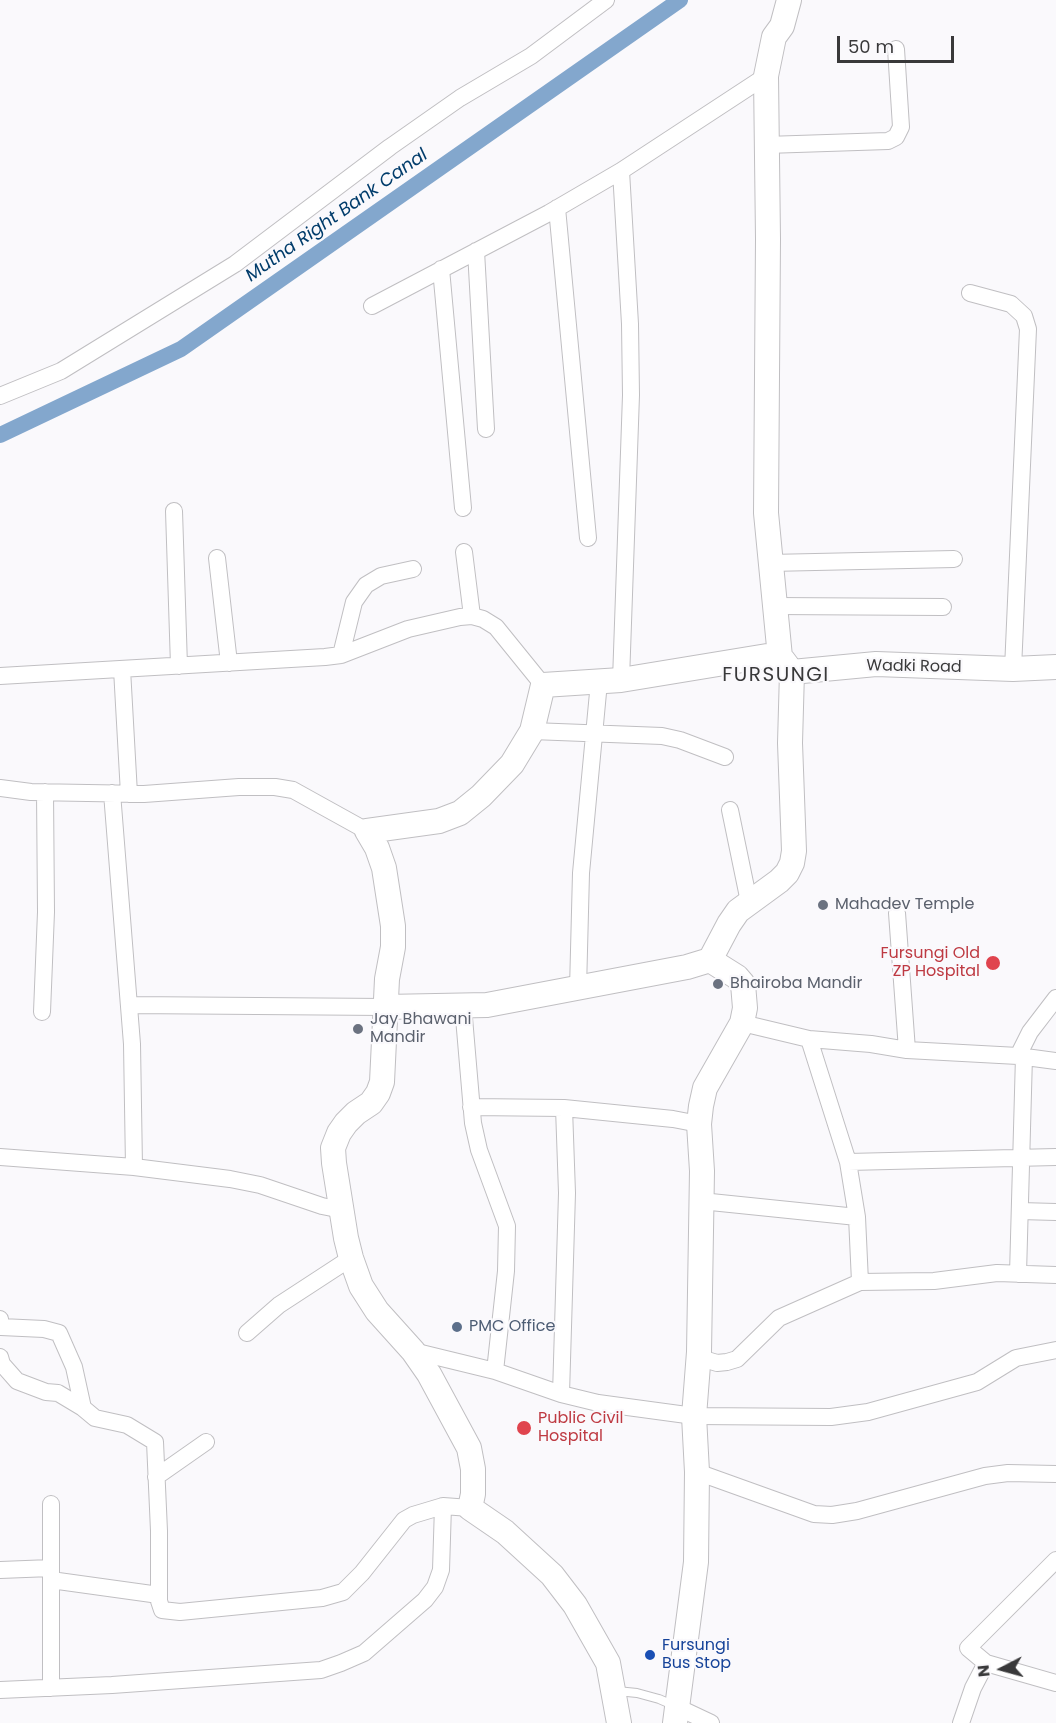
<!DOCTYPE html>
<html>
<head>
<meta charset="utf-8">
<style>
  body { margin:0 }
  #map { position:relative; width:1056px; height:1723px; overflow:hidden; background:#faf9fc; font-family:Poppins,sans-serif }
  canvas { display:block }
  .north { position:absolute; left:972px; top:1639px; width:60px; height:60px; -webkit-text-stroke:4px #faf9fc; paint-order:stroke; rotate:264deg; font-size:16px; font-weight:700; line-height:24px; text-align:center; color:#39393a }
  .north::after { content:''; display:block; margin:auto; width:21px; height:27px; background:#39393a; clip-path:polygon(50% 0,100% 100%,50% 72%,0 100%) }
  .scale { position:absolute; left:837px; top:36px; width:117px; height:27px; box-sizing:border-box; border:3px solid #39393a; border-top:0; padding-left:8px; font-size:18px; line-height:21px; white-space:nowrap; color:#39393a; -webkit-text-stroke:4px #faf9fc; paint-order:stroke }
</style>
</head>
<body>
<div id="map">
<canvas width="1056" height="1723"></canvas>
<div class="north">N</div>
<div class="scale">50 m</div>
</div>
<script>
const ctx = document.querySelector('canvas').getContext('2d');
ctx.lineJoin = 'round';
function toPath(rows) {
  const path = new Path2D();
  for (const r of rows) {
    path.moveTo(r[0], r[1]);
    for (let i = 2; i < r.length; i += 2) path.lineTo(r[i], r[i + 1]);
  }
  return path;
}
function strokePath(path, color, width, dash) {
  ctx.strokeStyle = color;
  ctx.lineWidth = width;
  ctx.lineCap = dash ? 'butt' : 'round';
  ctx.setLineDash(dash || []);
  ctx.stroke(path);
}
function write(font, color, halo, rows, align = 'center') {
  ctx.font = font + ' Poppins,sans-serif';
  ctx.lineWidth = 4.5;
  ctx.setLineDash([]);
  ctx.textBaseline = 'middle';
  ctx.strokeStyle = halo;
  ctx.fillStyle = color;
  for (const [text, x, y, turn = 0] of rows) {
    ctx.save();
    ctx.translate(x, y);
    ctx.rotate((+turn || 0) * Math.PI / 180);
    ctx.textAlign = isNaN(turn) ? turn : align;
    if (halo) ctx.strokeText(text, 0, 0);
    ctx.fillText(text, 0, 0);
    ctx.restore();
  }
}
const canal = toPath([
  [0,435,181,349,680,0]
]);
const lane = toPath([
  [617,1691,637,1693,659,1699,673,1705]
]);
const street = toPath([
  [766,145,888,141,896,137,901,127,896,49],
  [621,171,630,324,631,395,621,680],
  [557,208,588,538],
  [476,251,486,429],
  [441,269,463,508],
  [970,293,1011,304,1024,316,1028,329,1013,669],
  [372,306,549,213,621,171,766,76],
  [0,396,61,371,235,264,390,147,460,98,531,56,606,0],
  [174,511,179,666],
  [464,552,472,616],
  [217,558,229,663],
  [769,563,954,559],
  [774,606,943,607],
  [341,655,354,602,366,585,381,576,413,569],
  [122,669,129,794],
  [0,676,325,657,341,655,408,629,460,617,472,616,483,619,496,627,543,685],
  [532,731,662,736,680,740,725,757],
  [0,788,31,792,144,794,239,787,275,787,293,790,367,831],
  [112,793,132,1044,134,1167],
  [730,810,749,902],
  [897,913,907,1050],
  [578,989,581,873,599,682],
  [129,1005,385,1007],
  [463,1006,473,1123,479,1150,507,1226,506,1271,495,1371],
  [42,1012,46,912,45,792],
  [742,1023,809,1039,871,1044,907,1050,1018,1056,1030,1032,1056,998],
  [809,1039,848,1162,857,1217,860,1282],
  [1018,1056,1056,1061],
  [471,1107,564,1108,673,1119,699,1124],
  [0,1157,134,1167,230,1179,260,1185,322,1206,342,1210],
  [848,1162,1056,1157],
  [701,1201,857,1217],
  [1020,1211,1056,1212],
  [1018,1274,1024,1056],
  [0,1319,1,1327,44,1329,59,1333,74,1367,83,1408,95,1418,127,1425,155,1442,159,1531,159,1601,162,1610,180,1612,322,1598,343,1592,362,1573,404,1520,413,1515,443,1506,470,1508],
  [247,1333,279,1305,351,1258],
  [413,1351,495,1371,561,1394,598,1403,694,1416,831,1417,868,1412,977,1382,1016,1358,1056,1350],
  [699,1352,707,1360,717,1363,727,1362,737,1359,779,1318,860,1282,934,1281,997,1273,1056,1275],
  [0,1357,2,1364,17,1381,46,1392,58,1393,83,1408],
  [561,1394,567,1193,564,1108],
  [697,1472,814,1514,832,1515,857,1511,985,1476,1008,1473,1056,1474],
  [156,1477,206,1442],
  [1056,1560,968,1648,986,1663,1056,1683],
  [0,1570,51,1568],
  [51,1580,159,1595],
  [51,1688,51,1504],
  [0,1690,112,1685,321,1670,341,1663,364,1653,425,1600,435,1587,441,1570,443,1506],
  [677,1707,711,1723],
  [961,1723,973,1688,986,1663]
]);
const secondary = toPath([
  [780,657,766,513,768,239,766,76,774,37,782,26,789,0],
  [783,660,792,672,876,664,1013,669,1056,667],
  [385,1007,487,1005,687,967,710,960,729,924,738,911,779,881,787,873,792,863,794,851,790,743,792,672],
  [619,1723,608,1663,575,1605,552,1575,505,1532,470,1508,473,1494,473,1469,469,1448,429,1374,413,1351,377,1311,361,1286,351,1258,346,1238,334,1163,333,1148,339,1133,346,1123,356,1113,371,1103,378,1093,382,1082,387,979,393,947,393,926,384,868,377,848,367,831,439,821,460,813,481,796,512,764,532,731,543,685,621,680,767,656,780,657],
  [675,1723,696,1562,697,1472,694,1416,699,1352,702,1171,699,1124,701,1106,705,1088,742,1023,745,1008,743,984,737,977,710,960]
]);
const markers = [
  [823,905,6,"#6b7280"],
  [993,963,8,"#e0444e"],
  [718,984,6,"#6b7280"],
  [358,1029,6,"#6b7280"],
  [457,1327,6,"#5c6f8a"],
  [524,1428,8,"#e0444e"],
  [650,1655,6,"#1a4fb4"]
];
const streetNames = [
  ["Wadki Road",914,667,1]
];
const worshipNames = [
  ["Mahadev Temple",835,905],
  ["Bhairoba Mandir",730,984],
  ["Jay Bhawani",370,1020],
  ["Mandir",370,1038]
];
const healthNames = [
  ["Fursungi Old",980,954],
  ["ZP Hospital",980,972],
  ["Public Civil",538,1419,"left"],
  ["Hospital",538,1437,"left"]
];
const serviceNames = [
  ["PMC Office",469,1327]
];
const transitNames = [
  ["Fursungi",662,1646],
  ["Bus Stop",662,1664]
];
const waterNames = [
  ["Mutha Right Bank Canal",337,216,-35]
];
const quarterNames = [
  ["FURSUNGI",776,676]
];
strokePath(canal, '#83a7cd', 16);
strokePath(lane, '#c0bfc2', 10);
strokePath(street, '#c0bfc2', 18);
strokePath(secondary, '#c0bfc2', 26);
strokePath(lane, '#fff', 8);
strokePath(street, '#fff', 16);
strokePath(secondary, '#fff', 24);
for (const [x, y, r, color] of markers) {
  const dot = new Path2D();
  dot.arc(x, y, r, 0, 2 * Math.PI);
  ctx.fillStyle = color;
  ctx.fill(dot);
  strokePath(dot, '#faf9fc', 2);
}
write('16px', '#39393a', '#faf9fc', streetNames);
write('16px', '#5b616d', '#faf9fc', worshipNames, 'left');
write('16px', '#be3a42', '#faf9fc', healthNames, 'right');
write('16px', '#4e5e75', '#faf9fc', serviceNames, 'left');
write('16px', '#164399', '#faf9fc', transitNames, 'left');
write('italic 18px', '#013c6b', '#faf9fc', waterNames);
ctx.letterSpacing = '1.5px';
write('20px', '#39393a', '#faf9fc', quarterNames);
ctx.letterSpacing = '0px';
</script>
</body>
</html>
